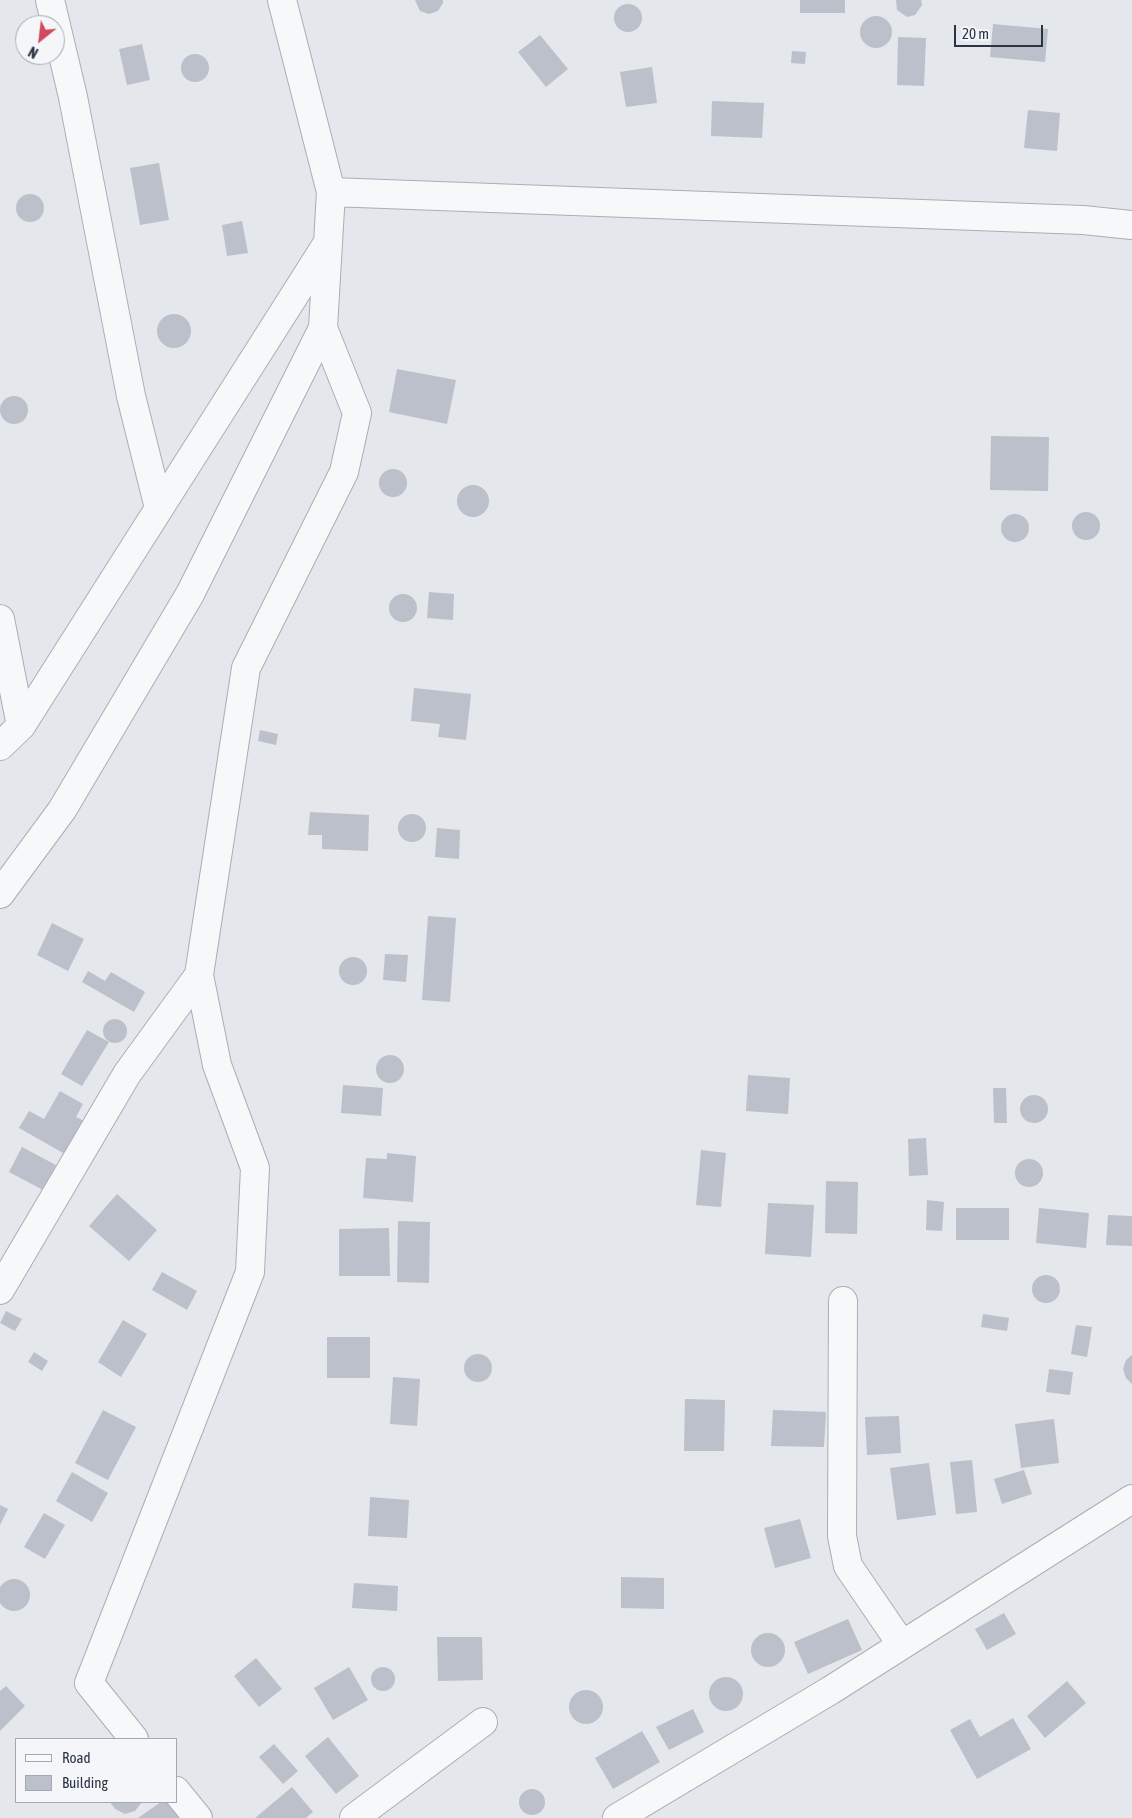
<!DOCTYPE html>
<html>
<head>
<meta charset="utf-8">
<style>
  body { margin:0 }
  #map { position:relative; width:1132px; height:1818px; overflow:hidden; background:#e4e7ec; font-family:"Asap Condensed",sans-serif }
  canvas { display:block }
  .legend { position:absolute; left:15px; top:1738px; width:162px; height:65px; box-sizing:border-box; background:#f4f6f9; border:1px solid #a4a8b1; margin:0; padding:6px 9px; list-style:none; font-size:15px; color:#2b3445 }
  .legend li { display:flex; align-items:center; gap:10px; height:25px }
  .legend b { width:25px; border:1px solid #a4a8b1 }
  .north { position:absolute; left:15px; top:15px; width:50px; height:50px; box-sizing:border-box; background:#f4f6f9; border:1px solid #a4a8b1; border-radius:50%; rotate:209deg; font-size:14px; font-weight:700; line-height:20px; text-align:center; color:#2b3445 }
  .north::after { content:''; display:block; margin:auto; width:18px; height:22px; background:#d1495b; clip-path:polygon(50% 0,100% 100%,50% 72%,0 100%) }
  .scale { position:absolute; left:954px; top:25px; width:89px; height:22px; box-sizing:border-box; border:2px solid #2b3445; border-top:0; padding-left:6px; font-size:15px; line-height:18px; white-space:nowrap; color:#2b3445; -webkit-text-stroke:4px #f4f6f9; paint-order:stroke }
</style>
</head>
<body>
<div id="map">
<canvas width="1132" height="1818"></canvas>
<ul class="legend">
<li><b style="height:6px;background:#f7f8fa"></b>Road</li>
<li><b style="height:14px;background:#bbc0ca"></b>Building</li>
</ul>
<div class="north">N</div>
<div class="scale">20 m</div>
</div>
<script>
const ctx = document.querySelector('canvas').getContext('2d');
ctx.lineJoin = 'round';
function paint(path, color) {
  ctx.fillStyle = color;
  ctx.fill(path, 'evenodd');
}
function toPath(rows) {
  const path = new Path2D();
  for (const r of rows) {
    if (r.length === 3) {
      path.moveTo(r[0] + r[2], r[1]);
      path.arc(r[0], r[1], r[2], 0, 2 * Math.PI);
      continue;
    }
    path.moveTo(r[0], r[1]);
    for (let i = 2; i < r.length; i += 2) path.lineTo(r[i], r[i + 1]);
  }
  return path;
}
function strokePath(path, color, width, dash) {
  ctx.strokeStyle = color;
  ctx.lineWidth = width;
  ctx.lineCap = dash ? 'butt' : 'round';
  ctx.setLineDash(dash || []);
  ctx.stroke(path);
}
const building = toPath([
  [415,0,443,0,443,3,438,11,429,14,420,11],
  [800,0,845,0,845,13,800,13],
  [896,0,921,0,922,5,915,15,907,17,897,10],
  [628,18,14],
  [876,32,16],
  [993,24,1048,29,1045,62,990,57],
  [540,35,568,69,546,87,518,52],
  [898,37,926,38,924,86,897,85],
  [142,44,150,80,127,85,119,49],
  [792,51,806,52,805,64,791,63],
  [195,68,14],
  [652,67,657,103,626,107,620,72],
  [712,101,764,103,762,138,711,136],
  [1028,110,1060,113,1057,151,1024,148],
  [159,163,169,220,140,225,130,168],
  [30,208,14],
  [242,221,248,253,227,256,222,225],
  [174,331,17],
  [397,369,456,380,447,424,389,412],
  [14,410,14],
  [991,436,1049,437,1048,491,990,490],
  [393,483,14],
  [473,501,16],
  [1086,526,14],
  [1015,528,14],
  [429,592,454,594,453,620,427,618],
  [403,608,14],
  [414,688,471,694,466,740,438,737,440,724,411,721],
  [260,730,278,734,276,745,258,741],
  [310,812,369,815,368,851,322,849,322,835,308,835],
  [412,828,14],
  [437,828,460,830,459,859,435,857],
  [428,916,456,918,450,1002,422,1000],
  [52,923,84,939,68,971,37,955],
  [385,954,408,955,406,982,383,980],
  [353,971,14],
  [88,971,105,981,111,972,145,992,134,1012,82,982],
  [115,1031,12],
  [87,1030,109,1042,82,1086,61,1074],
  [390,1069,14],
  [748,1075,790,1078,788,1114,746,1111],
  [343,1085,383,1088,381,1116,341,1113],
  [993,1088,1006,1088,1007,1123,994,1123],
  [60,1091,83,1104,76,1117,84,1121,65,1154,19,1128,29,1111,44,1119],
  [1034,1109,14],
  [926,1138,928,1175,909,1176,908,1139],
  [22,1147,56,1165,43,1190,9,1172],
  [701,1150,726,1153,721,1207,696,1205],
  [387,1153,416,1156,413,1202,363,1198,366,1158,387,1159],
  [1029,1173,14],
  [826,1181,858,1182,857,1234,825,1233],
  [117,1194,157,1230,129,1261,89,1226],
  [927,1200,944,1202,942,1231,926,1230],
  [768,1203,814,1205,811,1257,765,1254],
  [956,1208,1009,1208,1009,1240,956,1240],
  [1039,1208,1089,1213,1086,1248,1036,1243],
  [1108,1215,1132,1216,1132,1246,1106,1245],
  [398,1221,430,1222,429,1283,397,1282],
  [389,1228,390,1276,339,1276,339,1229],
  [162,1272,197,1291,187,1310,152,1290],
  [1046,1289,14],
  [6,1311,22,1319,15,1331,0,1323],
  [983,1314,1009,1318,1007,1331,981,1327],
  [123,1320,147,1334,121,1377,98,1362],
  [1076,1325,1092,1327,1087,1357,1071,1354],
  [327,1337,370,1337,370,1378,327,1378],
  [34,1352,48,1361,42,1371,28,1362],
  [478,1368,14],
  [1132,1355,1132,1384,1126,1378,1123,1369,1126,1360],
  [1049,1369,1073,1372,1070,1395,1046,1392],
  [393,1377,420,1379,417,1426,390,1424],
  [685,1399,725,1400,724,1451,684,1451],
  [103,1410,136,1427,108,1480,75,1463],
  [773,1410,826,1412,824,1447,771,1446],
  [899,1416,901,1453,867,1455,865,1417],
  [1054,1419,1059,1463,1021,1468,1015,1424],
  [972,1460,977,1512,956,1514,950,1462],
  [929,1463,936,1515,897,1520,890,1468],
  [1024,1470,1032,1494,1002,1504,994,1479],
  [72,1472,108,1493,92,1522,56,1501],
  [370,1497,409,1500,407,1538,368,1536],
  [0,1505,8,1509,0,1525],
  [44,1513,65,1525,45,1559,24,1547],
  [800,1519,811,1558,775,1568,764,1528],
  [621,1577,664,1578,664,1609,621,1608],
  [14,1595,16],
  [354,1583,398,1586,397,1611,352,1608],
  [1004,1613,1016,1634,987,1650,975,1629],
  [848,1619,862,1650,808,1674,794,1642],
  [768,1650,17],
  [437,1637,482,1637,483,1680,438,1681],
  [256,1658,282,1689,259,1707,234,1676],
  [349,1667,368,1700,333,1720,314,1688],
  [383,1679,12],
  [726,1694,17],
  [1067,1681,1086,1703,1045,1738,1027,1716],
  [6,1686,25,1706,0,1731,0,1691],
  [586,1707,17],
  [693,1709,704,1732,669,1750,656,1727],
  [1013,1718,1031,1749,977,1779,950,1730,970,1719,980,1737],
  [642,1731,660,1762,613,1789,595,1758],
  [328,1737,359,1776,336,1794,305,1756],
  [274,1744,298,1771,283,1784,259,1757],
  [292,1787,313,1812,306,1818,255,1818],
  [532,1802,13],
  [110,1802,142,1802,135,1811,125,1814,115,1809],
  [161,1802,168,1802,180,1818,138,1818]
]);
const street = toPath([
  [50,0,73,97,131,396,159,508],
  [282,0,331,192],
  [0,619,21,726],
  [0,746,21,726,327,244],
  [0,894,62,810,190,594,323,328,331,192,1083,220,1132,225],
  [0,1290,127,1074,199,975,246,668,344,472,357,413,323,328],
  [843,1301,842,1536,848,1566,902,1645],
  [134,1739,89,1683,250,1272,255,1168,217,1065,199,975],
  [176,1791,198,1818],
  [354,1818,483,1722],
  [617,1818,831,1690,1132,1499]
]);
paint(building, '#bbc0ca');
strokePath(street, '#a9aeb7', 30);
strokePath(street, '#f7f8fa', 28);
</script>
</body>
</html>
